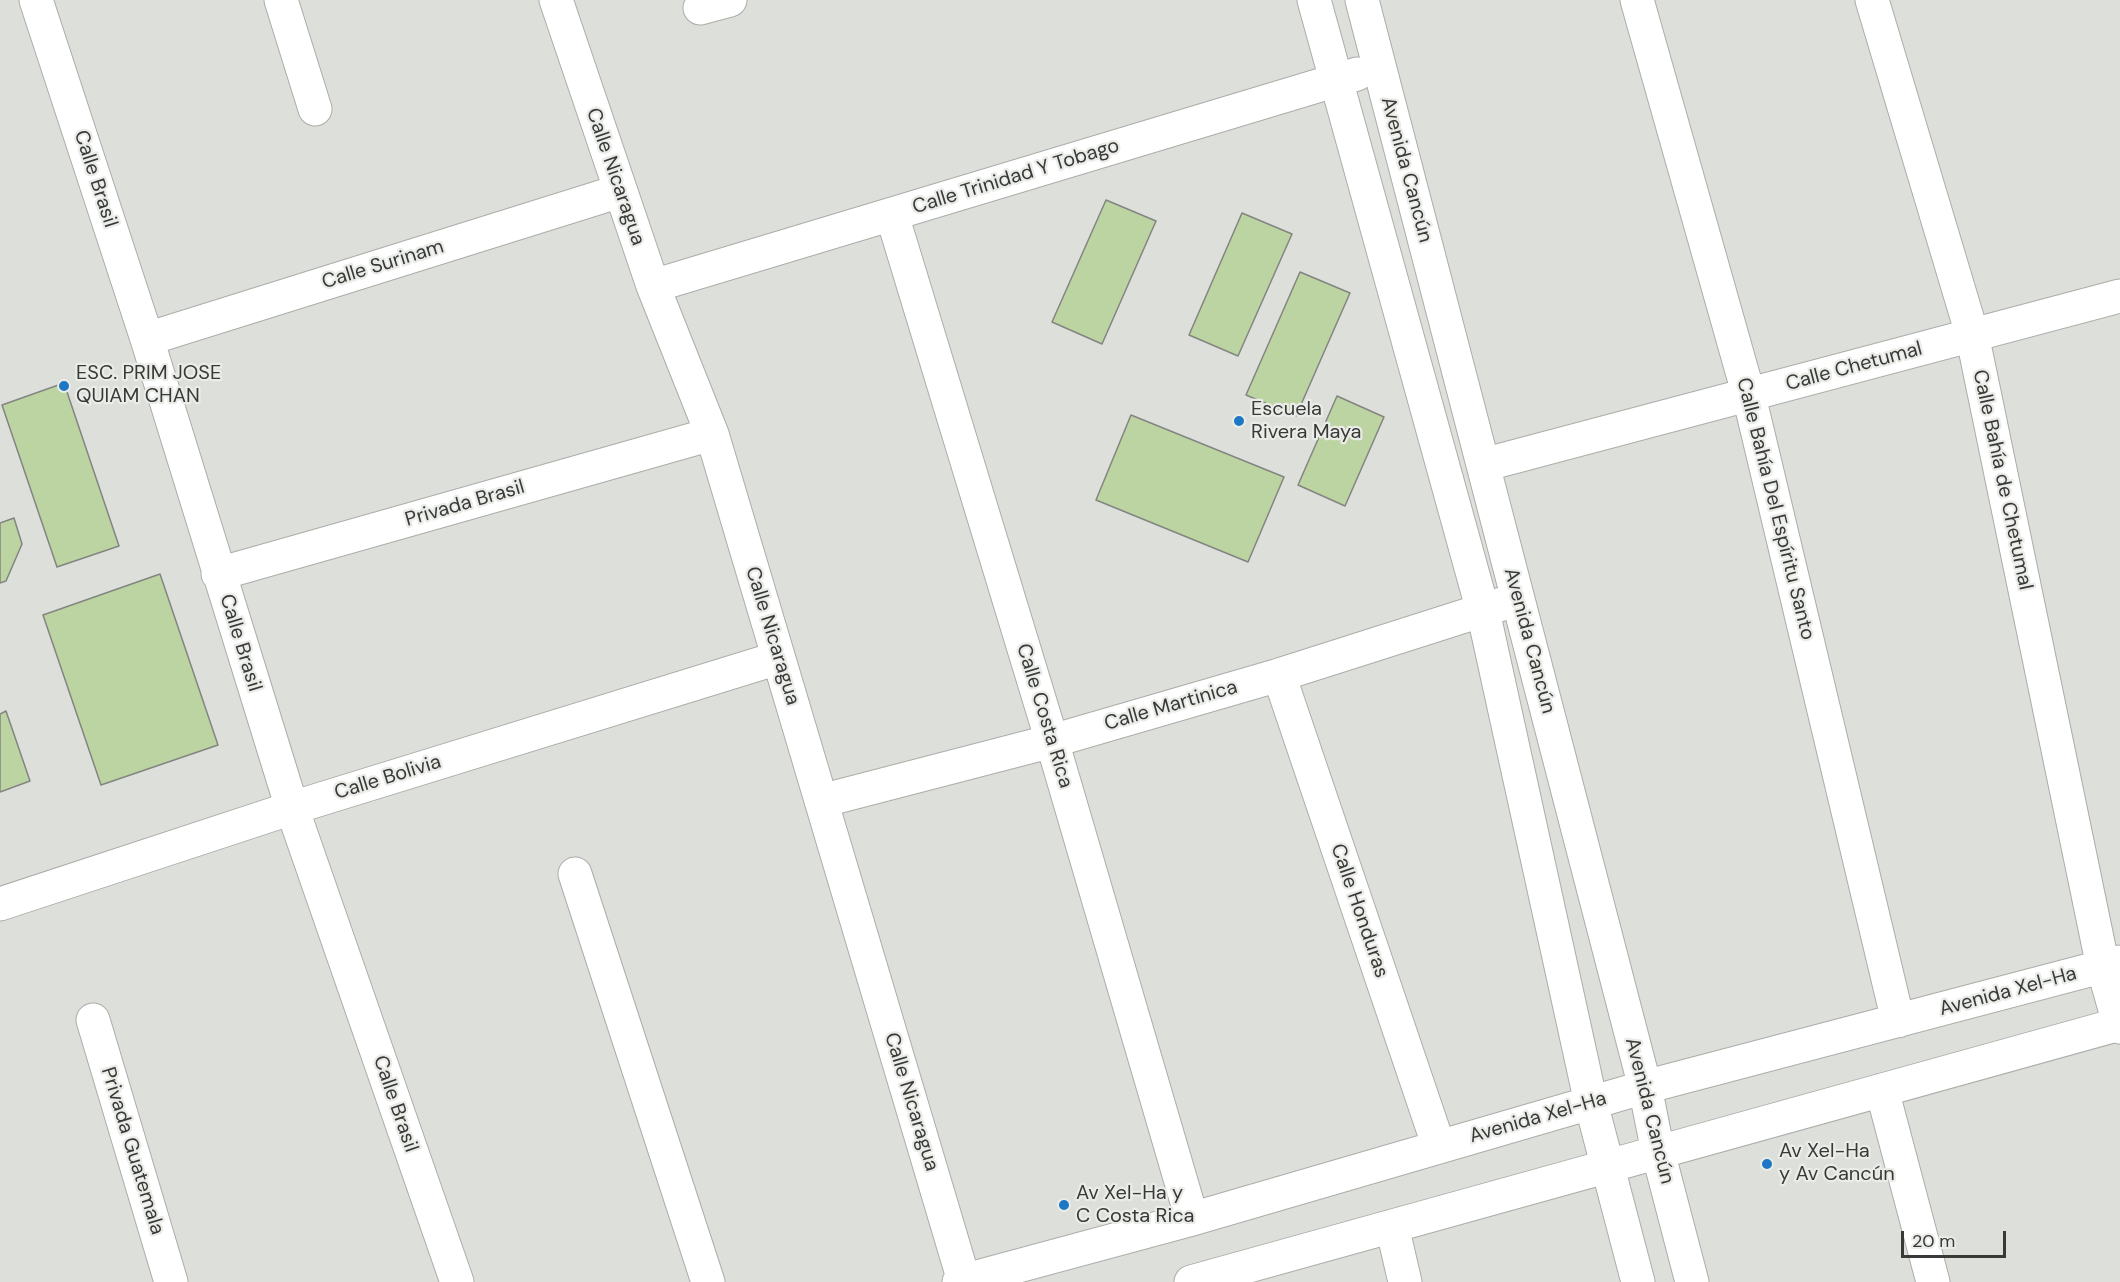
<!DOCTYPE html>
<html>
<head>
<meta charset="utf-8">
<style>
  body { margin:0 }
  #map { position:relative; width:2120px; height:1282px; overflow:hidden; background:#dddfdb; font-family:"DM Sans",sans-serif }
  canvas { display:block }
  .scale { position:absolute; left:1901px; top:1231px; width:105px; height:27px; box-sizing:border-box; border:3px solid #393a38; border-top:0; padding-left:8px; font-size:18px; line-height:21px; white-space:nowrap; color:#393a38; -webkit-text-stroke:4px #eaece8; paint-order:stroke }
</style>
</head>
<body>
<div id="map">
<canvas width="2120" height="1282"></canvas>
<div class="scale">20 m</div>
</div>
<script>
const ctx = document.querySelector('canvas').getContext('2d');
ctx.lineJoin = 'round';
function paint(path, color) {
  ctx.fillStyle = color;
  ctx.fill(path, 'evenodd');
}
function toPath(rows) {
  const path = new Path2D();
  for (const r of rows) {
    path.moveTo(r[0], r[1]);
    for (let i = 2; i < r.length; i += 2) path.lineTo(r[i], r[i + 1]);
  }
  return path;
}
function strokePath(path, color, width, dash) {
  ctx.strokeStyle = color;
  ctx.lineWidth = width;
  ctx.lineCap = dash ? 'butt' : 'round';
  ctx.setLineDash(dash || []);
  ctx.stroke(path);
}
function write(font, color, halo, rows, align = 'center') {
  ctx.font = font + ' "DM Sans",sans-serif';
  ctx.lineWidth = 4.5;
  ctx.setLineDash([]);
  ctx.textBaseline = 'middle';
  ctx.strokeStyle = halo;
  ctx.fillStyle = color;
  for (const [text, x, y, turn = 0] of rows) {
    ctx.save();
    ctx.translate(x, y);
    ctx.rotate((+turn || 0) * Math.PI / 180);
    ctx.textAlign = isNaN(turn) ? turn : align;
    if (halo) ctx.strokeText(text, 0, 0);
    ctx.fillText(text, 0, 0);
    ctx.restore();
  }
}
const building = toPath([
  [1106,200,1156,221,1102,344,1052,322,1106,200],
  [1242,213,1292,234,1238,356,1189,335,1242,213],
  [1300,272,1350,293,1296,416,1246,395,1300,272],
  [64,383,119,546,57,567,2,405,64,383],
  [1337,396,1384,417,1345,506,1298,485,1337,396],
  [1131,415,1284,477,1248,562,1096,500,1131,415],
  [14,518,22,544,6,581,0,583,0,523,14,518],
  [160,574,218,745,101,785,43,615,160,574],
  [6,711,30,781,0,792,0,714,6,711]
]);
const minor = toPath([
  [36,0,147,339,292,808,457,1282],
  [281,0,315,109],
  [556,0,653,286,712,434,964,1281],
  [1314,0,1483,611,1591,1103,1638,1282],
  [1362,0,1645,1087,1658,1152,1692,1282],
  [1637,0,1749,396,1898,1021],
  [1872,0,1972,334,2103,967,2120,1027],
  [700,8,730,0],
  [892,215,1052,741,1192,1219],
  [653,286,1357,74],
  [147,339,620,191],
  [1483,465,2120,296],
  [218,574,712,434],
  [1279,675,1439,1147],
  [821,801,1052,741,1279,675,1502,604],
  [575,874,708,1282],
  [0,904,292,808,778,658],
  [93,1020,171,1282],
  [1882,1090,1933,1282],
  [1392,1226,1405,1282],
  [959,1282,1192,1219,1645,1087,2120,962],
  [1191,1282,2120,1024]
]);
const markers = [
  [64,386,6,"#1e77c4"],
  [1239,421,6,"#1e77c4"],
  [1767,1164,6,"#1e77c4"],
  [1064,1205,6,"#1e77c4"]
];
const streetNames = [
  ["Avenida Cancún",1406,170,75],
  ["Calle Nicaragua",615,177,71],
  ["Calle Trinidad Y Tobago",1016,177,-17],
  ["Calle Brasil",95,179,72],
  ["Calle Surinam",383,265,-17],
  ["Calle Chetumal",1854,367,-15],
  ["Calle Bahía de Chetumal",2002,480,78],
  ["Privada Brasil",465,504,-16],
  ["Calle Bahía Del Espíritu Santo",1775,509,76],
  ["Calle Nicaragua",772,636,73],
  ["Avenida Cancún",1529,641,75],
  ["Calle Brasil",240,643,73],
  ["Calle Martinica",1171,706,-16],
  ["Calle Costa Rica",1044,716,73],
  ["Calle Bolivia",388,778,-17],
  ["Calle Honduras",1359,911,71],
  ["Avenida Xel-Ha",2008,992,-15],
  ["Calle Nicaragua",911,1102,73],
  ["Calle Brasil",395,1104,71],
  ["Avenida Cancún",1649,1111,76],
  ["Avenida Xel-Ha",1538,1118,-16],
  ["Privada Guatemala",132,1151,73]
];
const poiNames = [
  ["ESC. PRIM JOSE",76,374],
  ["QUIAM CHAN",76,397],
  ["Escuela",1251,410],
  ["Rivera Maya",1251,433],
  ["Av Xel-Ha",1779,1152],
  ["y Av Cancún",1779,1175],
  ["Av Xel-Ha y",1076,1194],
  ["C Costa Rica",1076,1217]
];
paint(building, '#bcd3a2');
strokePath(building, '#838581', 1.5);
strokePath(minor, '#acada9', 35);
strokePath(minor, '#fff', 33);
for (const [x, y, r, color] of markers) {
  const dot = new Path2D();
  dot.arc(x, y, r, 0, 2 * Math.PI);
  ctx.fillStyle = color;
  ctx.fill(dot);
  strokePath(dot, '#eaece8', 2);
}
write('20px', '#393a38', '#eaece8', streetNames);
write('20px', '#393a38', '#eaece8', poiNames, 'left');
</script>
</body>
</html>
